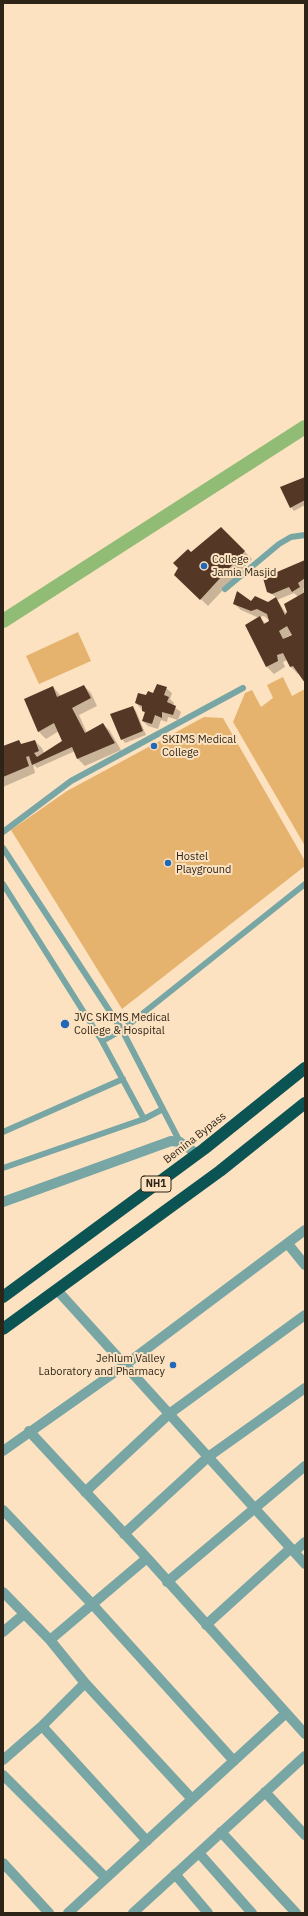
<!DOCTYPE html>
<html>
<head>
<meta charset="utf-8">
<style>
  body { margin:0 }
  #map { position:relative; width:308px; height:1916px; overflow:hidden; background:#fce2c1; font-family:"IBM Plex Sans",sans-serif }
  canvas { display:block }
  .frame { position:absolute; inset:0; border:4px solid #2d2417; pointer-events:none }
</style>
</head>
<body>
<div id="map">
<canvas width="308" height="1916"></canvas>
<div class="frame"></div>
</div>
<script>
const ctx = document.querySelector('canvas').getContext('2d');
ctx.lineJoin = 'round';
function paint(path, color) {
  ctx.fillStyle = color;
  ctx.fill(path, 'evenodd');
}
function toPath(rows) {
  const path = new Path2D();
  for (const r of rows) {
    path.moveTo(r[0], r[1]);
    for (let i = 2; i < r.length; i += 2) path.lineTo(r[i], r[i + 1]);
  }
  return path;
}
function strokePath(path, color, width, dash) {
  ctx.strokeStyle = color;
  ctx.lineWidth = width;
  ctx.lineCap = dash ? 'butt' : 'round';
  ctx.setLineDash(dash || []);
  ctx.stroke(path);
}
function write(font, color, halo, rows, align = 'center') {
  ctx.font = font + ' "IBM Plex Sans",sans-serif';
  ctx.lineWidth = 4;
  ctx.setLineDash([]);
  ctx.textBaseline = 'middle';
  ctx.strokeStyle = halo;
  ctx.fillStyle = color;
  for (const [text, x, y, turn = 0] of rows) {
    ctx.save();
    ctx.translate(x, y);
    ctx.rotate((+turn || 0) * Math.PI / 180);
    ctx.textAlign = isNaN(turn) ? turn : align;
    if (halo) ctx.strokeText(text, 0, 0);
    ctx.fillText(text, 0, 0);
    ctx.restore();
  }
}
const green = toPath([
  [78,632,91,661,39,684,26,656],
  [283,677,292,696,305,689,305,846,233,722,245,693,252,690,261,707,273,698,267,685],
  [204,717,223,718,305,861,305,866,122,1009,11,830,67,791]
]);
const shadow = toPath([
  [305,478,305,505,294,511,291,507],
  [221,528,252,559,208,606,175,574,191,553],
  [305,561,305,587,303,589,305,593,305,681,299,673,298,674,291,667,287,660,283,662,285,667,274,674,267,667,246,625,259,618,241,610,234,604,268,603,277,598,268,591],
  [294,593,298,597,286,613,277,600],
  [264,616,270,621,266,624,259,617],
  [292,634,293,636,286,639,285,638],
  [84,686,91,693,97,706,79,715,87,733,103,724,110,731,121,750,85,766,78,759,75,751,37,768,33,764,35,773,3,787,3,747,19,741,22,745,35,741,42,748,44,753,64,742,59,731,46,739,39,732,25,699,53,687,61,696],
  [166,688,172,693,170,699,174,703,173,706,181,712,178,720,168,717,167,722,161,720,158,729,148,726,143,721,145,713,136,703],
  [132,707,136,711,146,735,125,743,122,739]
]);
const canal = toPath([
  [3,621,305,427]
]);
const building = toPath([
  [305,477,305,500,290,508,280,487],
  [221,527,245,551,200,600,174,575,178,568,173,563,188,549,191,552],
  [305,560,305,578,298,583,300,587,292,592,289,587,272,594,267,592,263,578],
  [237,591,251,601,255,596,268,602,276,597,285,615,287,612,284,604,305,592,305,683,293,666,290,667,283,653,277,655,278,661,266,667,245,625,260,616,264,624,269,621,267,614,257,609,251,611,233,604],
  [287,626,292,635,283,639,279,631],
  [157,684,167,687,164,695,169,697,167,702,176,706,173,715,162,712,162,718,155,715,152,724,142,721,145,712,142,711,142,706,135,703,138,693,146,695,148,691,153,693],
  [84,685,91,698,72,708,85,733,103,723,115,743,77,759,72,747,32,765,29,756,26,757,29,766,3,777,3,746,19,740,21,744,35,740,39,751,34,753,37,757,62,741,54,723,38,732,24,699,53,686,57,697],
  [133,706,143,731,121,740,110,714]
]);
const lane = toPath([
  [225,589,279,544,291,537,305,535],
  [3,832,71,781,243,688],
  [3,848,122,1030,180,1142],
  [3,884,102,1041,144,1119],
  [102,1041,122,1030,305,884],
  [3,1132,123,1079],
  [3,1168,144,1119,163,1109]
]);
const street = toPath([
  [3,1202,171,1141,180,1142,197,1154],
  [288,1244,305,1265],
  [57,1290,305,1564],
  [29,1431,147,1558,305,1734],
  [3,1451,125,1365,305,1230],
  [85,1492,169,1414,305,1315],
  [3,1510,93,1605,234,1761],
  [124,1534,208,1457,305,1388],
  [294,1552,305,1542],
  [167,1582,305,1466],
  [3,1592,50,1640,85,1683,42,1726,3,1760],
  [206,1625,291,1548],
  [3,1632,24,1614],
  [50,1640,147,1558],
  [85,1683,192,1799],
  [42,1726,147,1841],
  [3,1775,106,1878],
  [265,1792,305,1835],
  [221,1832,296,1913],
  [199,1853,252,1913],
  [3,1863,49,1913],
  [175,1874,208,1913],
  [68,1913,286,1713],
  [133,1913,305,1756]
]);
const highway = toPath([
  [3,1297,204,1149,305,1068],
  [3,1329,220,1171,305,1103]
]);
const markers = [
  [204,566,4,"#2168b8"],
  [154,746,4,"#2168b8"],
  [168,863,4,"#2168b8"],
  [65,1024,5,"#2168b8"],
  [173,1365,4,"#2168b8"]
];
const shields = [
  [156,1184,30]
];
const shieldNames = [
  ["NH1",156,1184]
];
const poiNames = [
  ["College",212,560],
  ["Jamia Masjid",212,573],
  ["SKIMS Medical",162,740],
  ["College",162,753],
  ["Hostel",176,857],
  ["Playground",176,870],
  ["JVC SKIMS Medical",74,1018],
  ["College & Hospital",74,1031],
  ["Jehlum Valley",165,1359,"right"],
  ["Laboratory and Pharmacy",165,1372,"right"]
];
const streetNames = [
  ["Bemina Bypass",195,1138,-38]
];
paint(green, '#e5b36e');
paint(shadow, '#0003');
strokePath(canal, '#90bc76', 14);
paint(building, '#543724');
strokePath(lane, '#78a6a5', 6);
strokePath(street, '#78a6a5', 10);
strokePath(highway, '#0c5353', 12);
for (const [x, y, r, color] of markers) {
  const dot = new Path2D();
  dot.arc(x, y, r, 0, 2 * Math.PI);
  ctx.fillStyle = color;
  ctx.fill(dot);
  strokePath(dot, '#fce2c1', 1.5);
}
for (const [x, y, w] of shields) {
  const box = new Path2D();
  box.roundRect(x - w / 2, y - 8, w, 16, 3);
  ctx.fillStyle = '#fce2c1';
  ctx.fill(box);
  strokePath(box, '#2d2417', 1);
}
write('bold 10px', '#2d2417', null, shieldNames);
write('11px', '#2d2417', '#fce2c1', poiNames, 'left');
write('11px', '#2d2417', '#fce2c1', streetNames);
</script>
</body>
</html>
